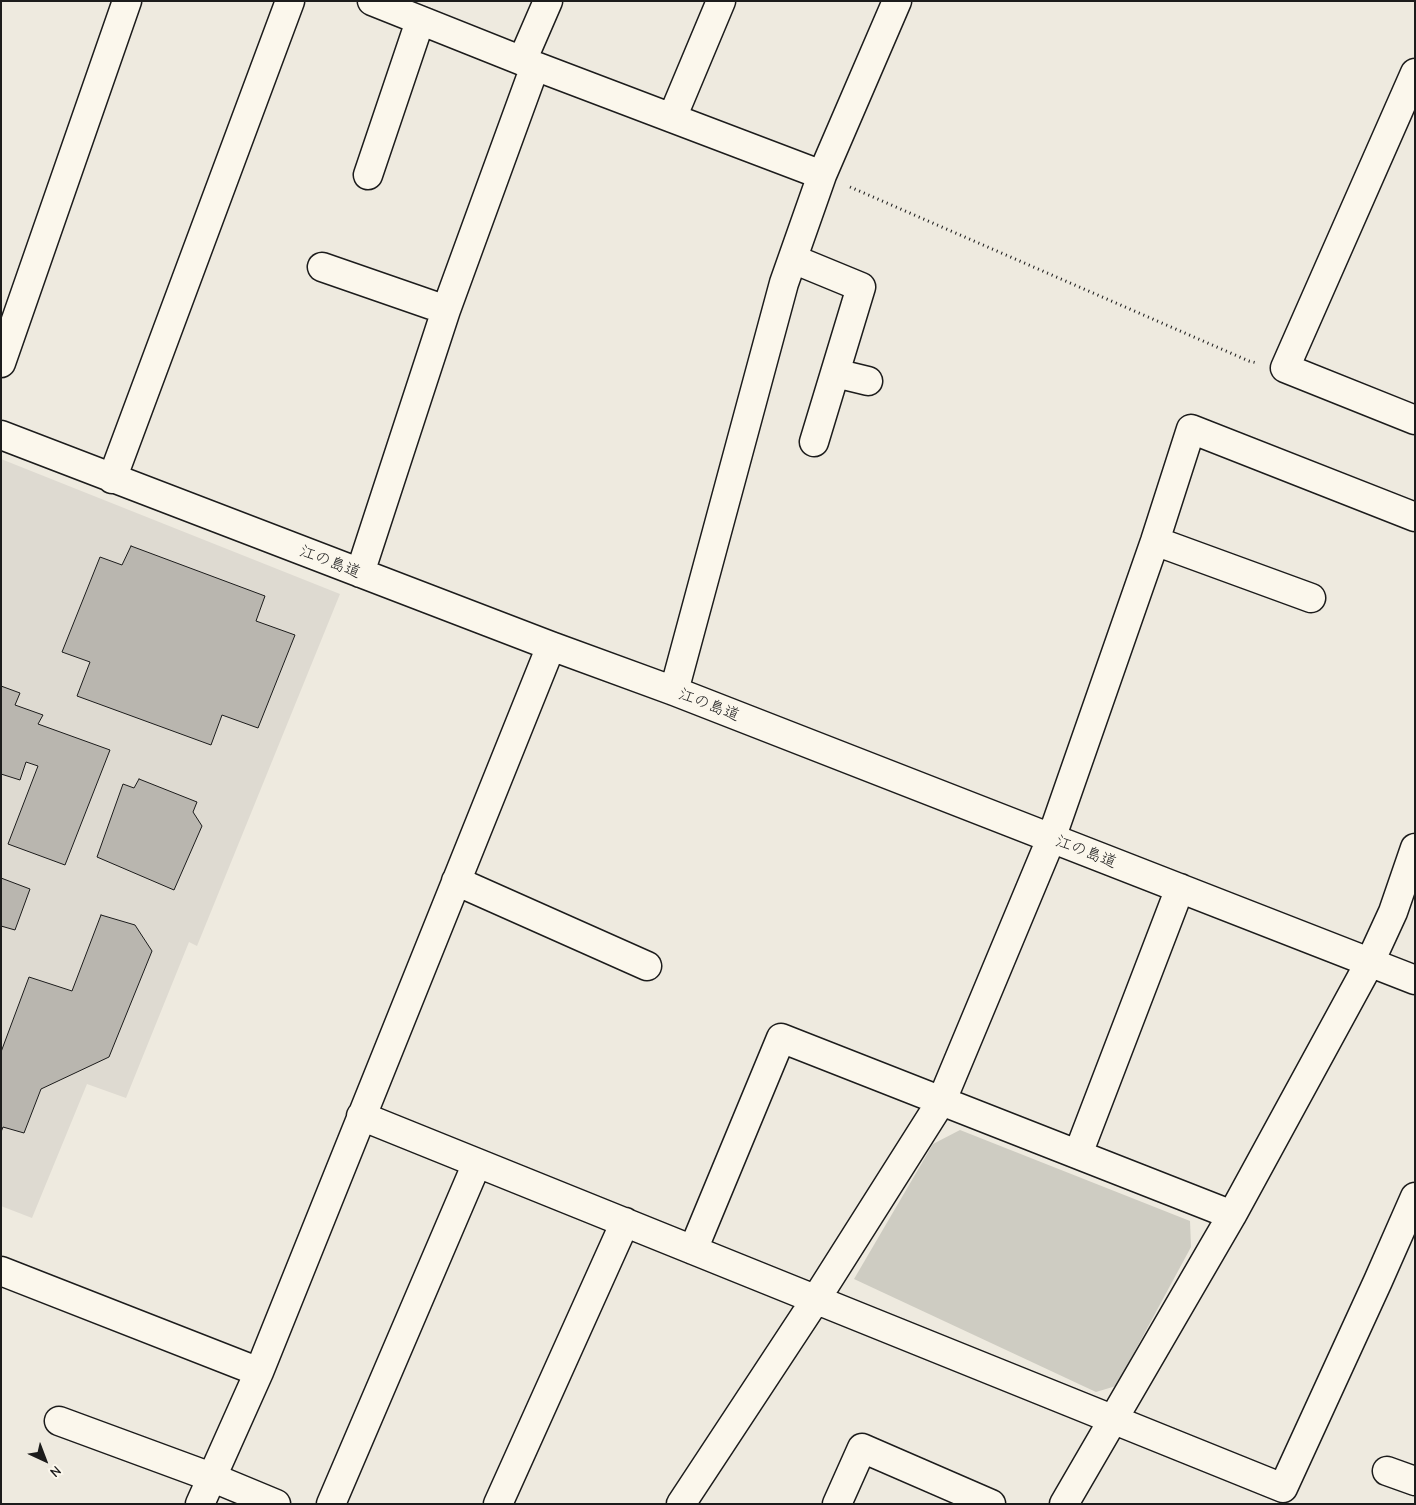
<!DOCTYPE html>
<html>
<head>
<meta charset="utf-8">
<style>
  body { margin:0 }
  #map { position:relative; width:1416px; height:1505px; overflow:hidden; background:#eeeadf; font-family:"Comic Neue",sans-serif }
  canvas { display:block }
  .frame { position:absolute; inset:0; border:2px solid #1c1c1c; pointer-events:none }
  .north { position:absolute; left:20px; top:1435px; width:50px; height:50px; -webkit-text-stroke:4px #fbf7ec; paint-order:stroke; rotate:137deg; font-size:14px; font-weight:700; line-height:20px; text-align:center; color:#1c1c1c }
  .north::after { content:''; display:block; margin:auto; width:18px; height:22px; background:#1c1c1c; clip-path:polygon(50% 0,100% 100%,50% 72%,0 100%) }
</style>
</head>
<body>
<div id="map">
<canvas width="1416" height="1505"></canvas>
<div class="frame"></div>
<div class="north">N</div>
</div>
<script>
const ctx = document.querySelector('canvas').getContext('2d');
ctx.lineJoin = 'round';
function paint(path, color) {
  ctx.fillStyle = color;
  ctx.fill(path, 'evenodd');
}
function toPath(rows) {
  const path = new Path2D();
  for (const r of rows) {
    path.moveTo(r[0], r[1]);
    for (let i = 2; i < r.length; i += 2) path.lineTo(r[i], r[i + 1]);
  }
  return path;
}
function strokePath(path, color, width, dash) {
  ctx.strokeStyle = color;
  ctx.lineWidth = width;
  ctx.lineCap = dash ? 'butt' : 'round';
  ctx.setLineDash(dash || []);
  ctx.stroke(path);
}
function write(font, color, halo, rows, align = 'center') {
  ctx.font = font + ' "Comic Neue","Klee One",sans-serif';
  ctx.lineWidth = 4.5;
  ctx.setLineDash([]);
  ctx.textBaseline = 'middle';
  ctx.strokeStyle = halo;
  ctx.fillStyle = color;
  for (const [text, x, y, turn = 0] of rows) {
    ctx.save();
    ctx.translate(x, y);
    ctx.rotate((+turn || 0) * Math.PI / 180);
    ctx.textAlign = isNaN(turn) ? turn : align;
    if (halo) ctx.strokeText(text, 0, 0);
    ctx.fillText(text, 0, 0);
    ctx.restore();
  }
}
const built = toPath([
  [1,459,340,594,197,946,189,942,126,1098,87,1084,32,1218,1,1206]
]);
const green = toPath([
  [960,1130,1190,1221,1191,1247,1116,1386,1096,1392,854,1279,933,1144]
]);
const building = toPath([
  [131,546,265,596,256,621,295,635,258,728,222,715,211,745,77,696,90,662,62,652,100,557,122,565,131,546],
  [1,686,20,693,15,705,43,715,38,724,110,750,65,865,8,844,38,766,26,762,20,780,1,774,1,686],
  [139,779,197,802,193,812,202,826,174,890,97,857,123,784,134,788,139,779],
  [1,878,30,889,15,930,1,926,1,878],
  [101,915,135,925,152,951,109,1057,41,1089,24,1133,3,1127,1,1132,1,1052,29,977,72,991,101,915]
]);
const path = toPath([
  [850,187,1249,361,1257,363]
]);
const minor = toPath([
  [372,1,535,66,822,175],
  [522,61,548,1],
  [1415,73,1285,368,1415,420],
  [672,118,721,1],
  [368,175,420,21],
  [793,259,861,287,814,442],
  [322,267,446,310],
  [1,363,127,1],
  [835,373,868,381],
  [1,435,551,646,674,691,1415,980],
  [112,479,290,1],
  [1155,541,1311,598],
  [360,573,446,310,535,66],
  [674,691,784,283,822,175,897,1],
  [456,881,647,966],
  [361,1116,1283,1488,1378,1281,1415,1197],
  [1078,1154,1180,888],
  [693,1250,781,1038,1232,1215],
  [1,1271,259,1372],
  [59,1421,211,1477,276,1504],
  [1387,1471,1415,1481],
  [200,1504,259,1372,551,646],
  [331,1504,477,1163],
  [498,1504,625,1222],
  [681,1504,816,1299,942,1100,1051,839,1155,541,1191,429,1415,517],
  [837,1504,862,1448,991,1504],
  [1064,1504,1232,1215,1370,962,1393,912,1415,848]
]);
const streetNames = [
  ["江の島道",330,562,21],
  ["江の島道",709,705,21],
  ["江の島道",1086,852,21]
];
paint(built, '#dedad1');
paint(green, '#ceccc2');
paint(building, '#b9b6af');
strokePath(building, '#1c1c1c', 1);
strokePath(minor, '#1c1c1c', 31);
strokePath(path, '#1c1c1c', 3, [1, 4]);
strokePath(minor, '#fbf7ec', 28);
write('16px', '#1c1c1c', '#fbf7ec', streetNames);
</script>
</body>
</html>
